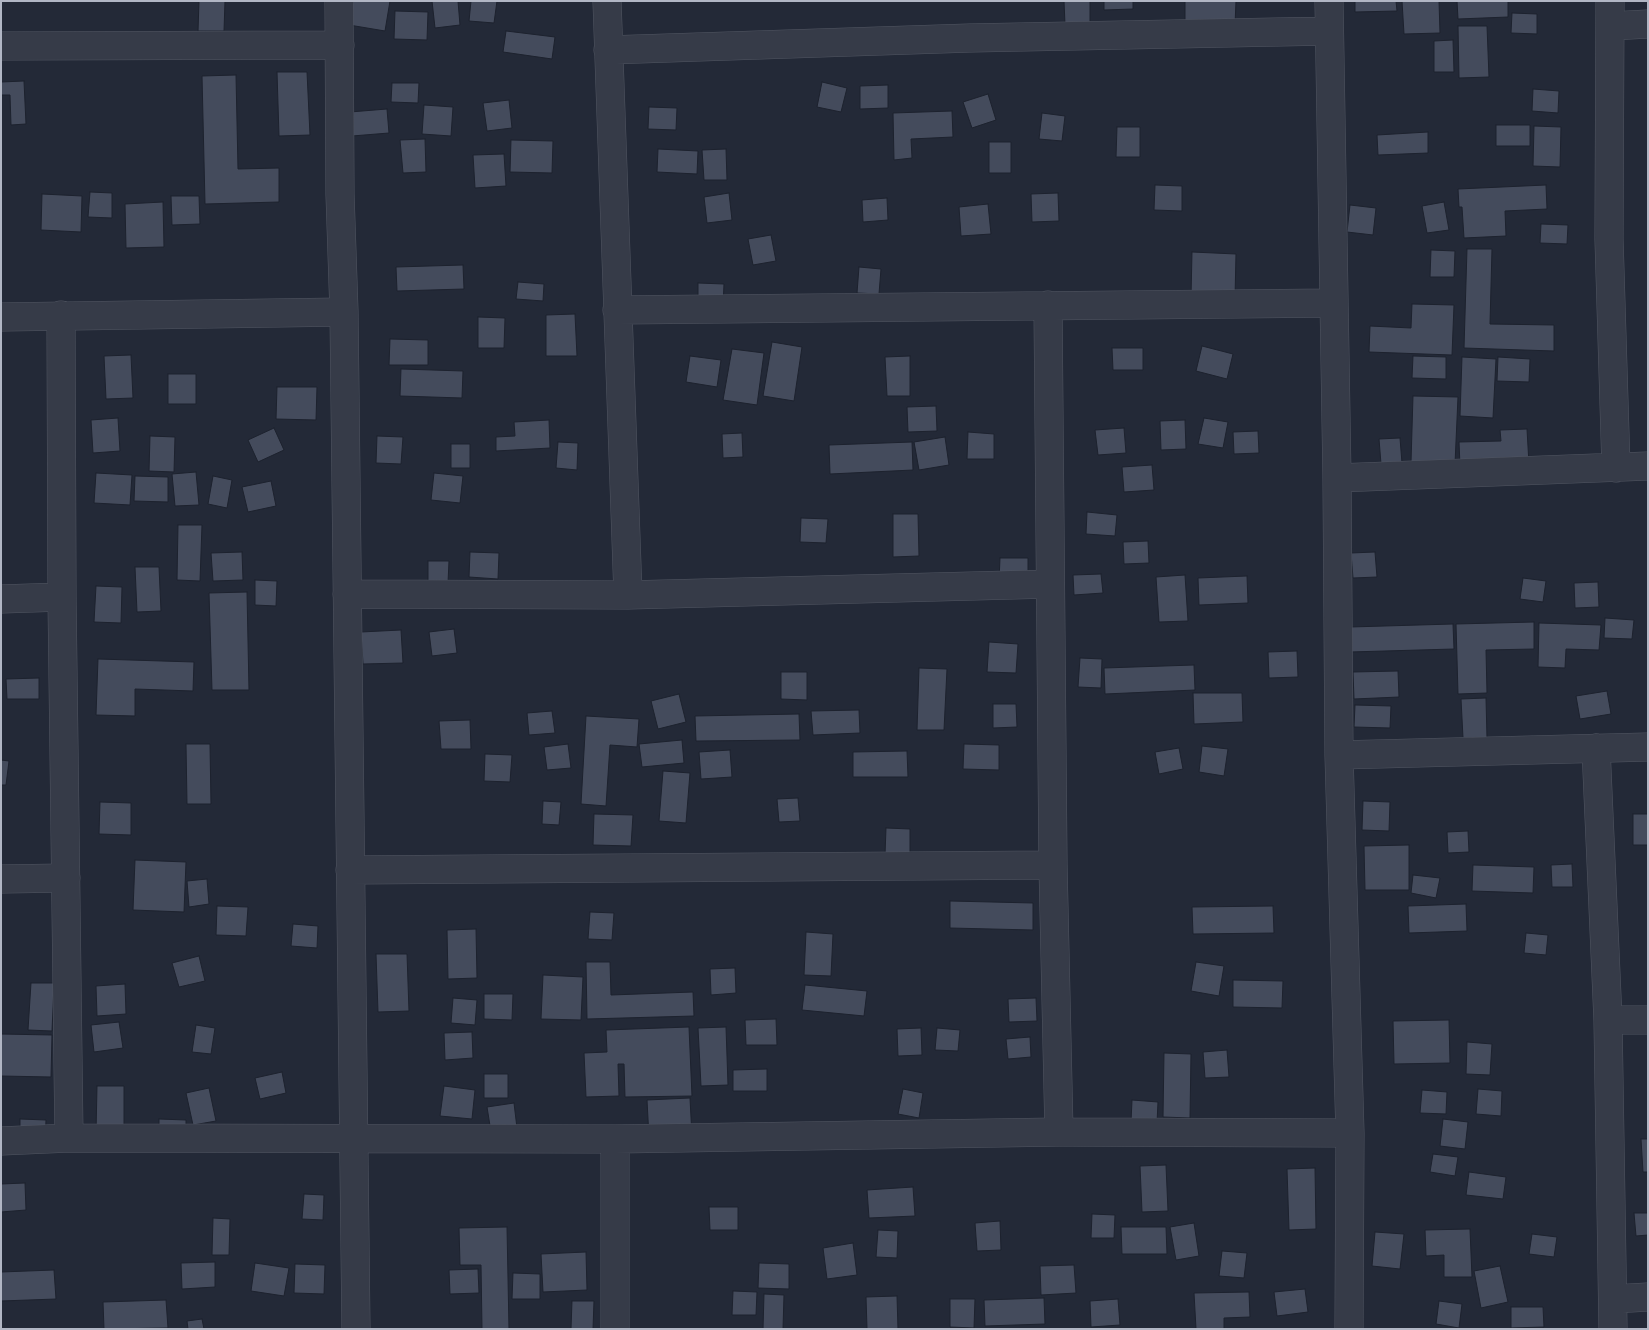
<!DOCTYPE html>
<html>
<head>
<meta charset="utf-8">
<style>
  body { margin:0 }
  #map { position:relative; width:1649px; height:1330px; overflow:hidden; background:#232937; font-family:"Asap Condensed",sans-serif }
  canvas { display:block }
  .frame { position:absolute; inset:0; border:2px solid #b1b6c4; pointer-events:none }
</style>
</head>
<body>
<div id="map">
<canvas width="1649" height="1330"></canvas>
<div class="frame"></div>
</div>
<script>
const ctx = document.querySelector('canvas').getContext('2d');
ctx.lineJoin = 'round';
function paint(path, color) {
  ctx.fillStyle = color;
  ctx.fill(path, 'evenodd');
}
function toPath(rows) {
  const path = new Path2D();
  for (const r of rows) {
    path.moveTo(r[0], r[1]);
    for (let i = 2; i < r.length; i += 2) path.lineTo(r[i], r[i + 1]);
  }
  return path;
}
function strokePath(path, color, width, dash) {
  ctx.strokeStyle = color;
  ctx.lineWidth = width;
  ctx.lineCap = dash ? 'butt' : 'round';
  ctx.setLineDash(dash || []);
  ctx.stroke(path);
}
const building = toPath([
  [199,1,225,1,224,31,198,31,199,1],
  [353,1,390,1,385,31,349,25,353,1],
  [432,1,458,1,460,25,435,28,432,1],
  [471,1,497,1,494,23,469,21,471,1],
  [1064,1,1090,1,1090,25,1065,25,1064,1],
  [1104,1,1133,1,1133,9,1104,10,1104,1],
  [1185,1,1236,1,1235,25,1185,23,1185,1],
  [1355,1,1396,1,1397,11,1355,12,1355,1],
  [1402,1,1439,1,1440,33,1404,34,1402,1],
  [1457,1,1508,1,1508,17,1458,19,1457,1],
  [395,11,428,12,427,40,394,39,395,11],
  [1512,13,1537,14,1537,34,1511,33,1512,13],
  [1458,26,1487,26,1489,77,1459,78,1458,26],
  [506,31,555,37,552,59,503,52,506,31],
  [1453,40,1454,72,1434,72,1434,41,1453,40],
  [277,72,307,72,310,135,279,136,277,72],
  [236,75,238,169,279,168,279,202,205,204,202,76,236,75],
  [24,81,26,124,11,125,10,95,1,95,1,82,24,81],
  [822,82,847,88,841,112,817,107,822,82],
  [392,83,419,83,418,103,391,102,392,83],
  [888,85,888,108,860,109,860,86,888,85],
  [1533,89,1559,91,1558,113,1532,111,1533,89],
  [988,94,996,120,972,128,963,102,988,94],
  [509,100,512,128,487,131,483,103,509,100],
  [424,105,453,107,451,136,422,134,424,105],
  [649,107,677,108,676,130,648,129,649,107],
  [387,109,389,133,352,136,350,112,387,109],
  [952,111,953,137,911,139,912,158,894,160,893,113,952,111],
  [1042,113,1065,116,1062,141,1039,139,1042,113],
  [1496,125,1530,125,1530,146,1496,146,1496,125],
  [1534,126,1561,127,1560,167,1533,166,1534,126],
  [1117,127,1140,127,1140,157,1116,157,1117,127],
  [1428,132,1428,153,1378,155,1377,135,1428,132],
  [425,139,426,172,403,173,400,140,425,139],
  [511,140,553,141,552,173,510,172,511,140],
  [989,142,1011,142,1011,173,989,173,989,142],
  [658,149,698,151,697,174,657,172,658,149],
  [726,149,727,180,704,180,702,150,726,149],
  [504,154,506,186,475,188,473,155,504,154],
  [1155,185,1182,186,1182,211,1154,210,1155,185],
  [1546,185,1547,209,1505,211,1506,236,1464,238,1462,207,1459,207,1458,189,1546,185],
  [90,192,112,193,112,218,88,217,90,192],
  [729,193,732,220,707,223,704,197,729,193],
  [1058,193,1059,221,1032,222,1031,194,1058,193],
  [42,194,82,196,81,232,41,230,42,194],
  [171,196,199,196,200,224,172,225,171,196],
  [887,198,888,220,863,222,862,200,887,198],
  [163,202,164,247,126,248,125,204,163,202],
  [1444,202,1449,230,1427,233,1422,206,1444,202],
  [988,204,991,234,961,236,959,207,988,204],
  [1350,205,1376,208,1373,235,1347,232,1350,205],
  [1541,224,1568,225,1567,244,1540,243,1541,224],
  [771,235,776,261,753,265,748,239,771,235],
  [1467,249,1492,249,1490,324,1554,325,1554,351,1464,348,1467,249],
  [1431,250,1455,251,1454,277,1430,277,1431,250],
  [1192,252,1236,254,1235,298,1191,297,1192,252],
  [463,265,464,289,397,291,396,267,463,265],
  [859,267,881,269,879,294,857,293,859,267],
  [518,282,544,284,543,301,516,299,518,282],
  [698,283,724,284,723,307,698,306,698,283],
  [1412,304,1454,305,1452,355,1369,352,1370,326,1411,328,1412,304],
  [575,314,577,356,546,356,546,315,575,314],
  [478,317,505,318,504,348,478,348,478,317],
  [390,339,428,340,428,365,389,365,390,339],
  [772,342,802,347,794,401,763,396,772,342],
  [1202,346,1233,354,1227,379,1196,371,1202,346],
  [1112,348,1143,348,1143,370,1113,370,1112,348],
  [732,349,764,353,757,405,723,400,732,349],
  [131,355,133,398,106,399,104,356,131,355],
  [690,356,721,360,717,387,686,382,690,356],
  [910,356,910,396,887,396,885,357,910,356],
  [1413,356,1446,357,1446,379,1412,378,1413,356],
  [1462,357,1496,359,1493,418,1460,416,1462,357],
  [1498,357,1530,359,1529,382,1497,381,1498,357],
  [401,369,463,371,462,398,400,396,401,369],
  [168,374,196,374,196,404,168,404,168,374],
  [277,387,317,387,316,420,276,419,277,387],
  [1413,396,1458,397,1455,464,1411,462,1413,396],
  [936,406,937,431,908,432,907,407,936,406],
  [118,418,120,451,93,453,91,420,118,418],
  [1204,418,1228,422,1223,448,1198,444,1204,418],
  [549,420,550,448,496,451,496,437,515,436,514,422,549,420],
  [1185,420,1186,449,1161,450,1160,421,1185,420],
  [274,428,284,450,258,462,248,440,274,428],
  [1124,428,1126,453,1098,455,1095,430,1124,428],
  [1527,429,1529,464,1460,466,1459,442,1501,441,1500,430,1527,429],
  [1258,431,1259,453,1234,454,1233,432,1258,431],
  [968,432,994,434,994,459,967,459,968,432],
  [742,433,743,457,723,458,722,434,742,433],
  [150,436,175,437,174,472,149,471,150,436],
  [377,436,403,437,401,464,376,463,377,436],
  [945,437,949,465,919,470,914,442,945,437],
  [1400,438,1402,463,1381,464,1379,439,1400,438],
  [558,442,578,443,577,470,556,468,558,442],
  [912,442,913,470,830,474,829,445,912,442],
  [451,444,470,444,470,468,451,468,451,444],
  [1152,465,1154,490,1124,492,1122,467,1152,465],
  [196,472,199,505,175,506,172,474,196,472],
  [96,473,132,475,130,505,94,503,96,473],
  [434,473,463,476,460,503,431,500,434,473],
  [135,476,168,477,168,502,134,501,135,476],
  [213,476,232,480,227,508,208,504,213,476],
  [271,481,276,506,248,512,242,487,271,481],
  [1087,512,1117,515,1115,536,1086,534,1087,512],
  [893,514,918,514,919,556,893,557,893,514],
  [801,518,828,519,826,543,800,542,801,518],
  [178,525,202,525,200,581,177,580,178,525],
  [1148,541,1149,563,1124,564,1123,542,1148,541],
  [242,552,243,580,213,581,211,553,242,552],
  [470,552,499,553,498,579,469,577,470,552],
  [1375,552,1377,577,1353,578,1351,553,1375,552],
  [1000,558,1028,558,1028,582,999,581,1000,558],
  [428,561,449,561,448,583,428,583,428,561],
  [135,567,159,567,161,611,137,612,135,567],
  [1101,574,1103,593,1074,595,1073,575,1101,574],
  [1185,575,1188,621,1159,622,1156,577,1185,575],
  [1247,576,1248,603,1199,605,1198,578,1247,576],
  [1523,578,1546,581,1543,602,1520,599,1523,578],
  [255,580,277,581,276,606,255,605,255,580],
  [1598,582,1599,607,1575,608,1574,583,1598,582],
  [96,586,122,587,121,623,94,622,96,586],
  [247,592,249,690,212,690,209,593,247,592],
  [1605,618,1634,620,1632,639,1604,638,1605,618],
  [1534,622,1534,649,1486,650,1487,693,1458,694,1456,624,1534,622],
  [1539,623,1601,625,1599,650,1566,649,1565,668,1538,667,1539,623],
  [1453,624,1454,649,1350,652,1350,627,1453,624],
  [454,629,457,653,432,656,429,632,454,629],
  [401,630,403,663,363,664,361,632,401,630],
  [989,642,1018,644,1016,673,987,672,989,642],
  [1297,651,1298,677,1269,678,1268,652,1297,651],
  [1080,658,1102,659,1101,688,1078,687,1080,658],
  [98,659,194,662,193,691,135,689,135,716,96,715,98,659],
  [1194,665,1195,690,1105,694,1104,668,1194,665],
  [919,668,947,669,944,730,917,730,919,668],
  [1398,671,1399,697,1354,699,1353,672,1398,671],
  [781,672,807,672,807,700,781,699,781,672],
  [39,678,39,699,7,699,6,679,39,678],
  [1607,691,1611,714,1580,719,1576,696,1607,691],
  [1193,693,1242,693,1243,722,1194,724,1193,693],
  [679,694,686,722,658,729,651,701,679,694],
  [1486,698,1487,738,1463,738,1461,699,1486,698],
  [993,704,1016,704,1017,727,993,728,993,704],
  [1355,705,1391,706,1390,728,1354,727,1355,705],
  [859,710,860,733,813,735,811,711,859,710],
  [552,711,555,733,529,735,527,713,552,711],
  [799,714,800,740,696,741,695,716,799,714],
  [586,716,639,719,637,747,610,745,606,806,581,804,586,716],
  [470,720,471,749,441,749,439,721,470,720],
  [682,740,684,763,642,767,639,744,682,740],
  [186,744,210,744,211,804,187,804,186,744],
  [568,744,571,768,547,770,544,747,568,744],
  [964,744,999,745,999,770,963,769,964,744],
  [1202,746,1228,749,1224,776,1199,772,1202,746],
  [1179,748,1183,769,1159,774,1155,752,1179,748],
  [730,750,732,777,701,779,699,752,730,750],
  [907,751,908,777,853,777,853,752,907,751],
  [485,754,512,755,510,782,484,781,485,754],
  [1,760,9,761,6,785,1,785,1,760],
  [663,771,690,773,686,823,659,821,663,771],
  [798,798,800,821,779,822,777,799,798,798],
  [543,801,561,802,559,825,542,824,543,801],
  [1363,801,1390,802,1389,831,1362,830,1363,801],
  [100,802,131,803,131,835,99,834,100,802],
  [594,814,633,815,631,846,593,845,594,814],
  [1633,814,1648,814,1648,845,1633,845,1633,814],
  [886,828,910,829,910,856,885,855,886,828],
  [1468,831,1469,852,1448,853,1447,832,1468,831],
  [1409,845,1409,890,1365,890,1364,846,1409,845],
  [135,860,186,862,184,912,133,910,135,860],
  [1572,864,1573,887,1552,887,1551,865,1572,864],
  [1473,865,1534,867,1533,893,1472,891,1473,865],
  [1413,875,1440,878,1436,898,1411,893,1413,875],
  [207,879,209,904,189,907,187,881,207,879],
  [950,901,1033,903,1033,930,950,928,950,901],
  [1466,904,1467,931,1409,933,1408,906,1466,904],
  [217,906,248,907,246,936,216,935,217,906],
  [1273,906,1274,933,1193,934,1192,907,1273,906],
  [590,912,614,913,612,940,588,939,590,912],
  [293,924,318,926,317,948,291,946,293,924],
  [476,929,477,978,448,979,447,930,476,929],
  [806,932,833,934,831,976,804,975,806,932],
  [1526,933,1548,935,1546,955,1524,953,1526,933],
  [376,954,407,954,409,1011,378,1012,376,954],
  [199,956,205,981,179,987,172,963,199,956],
  [586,962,610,962,611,995,693,992,694,1016,587,1019,586,962],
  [1196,962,1224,966,1219,996,1191,991,1196,962],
  [735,968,736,993,711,995,710,969,735,968],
  [543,975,583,977,581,1020,541,1019,543,975],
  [1233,980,1283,981,1282,1008,1233,1007,1233,980],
  [31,983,54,983,52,1031,28,1030,31,983],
  [125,984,126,1014,97,1016,96,986,125,984],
  [805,985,867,991,864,1016,802,1010,805,985],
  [484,994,513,994,512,1020,484,1019,484,994],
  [453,998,477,1000,475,1025,451,1023,453,998],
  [1036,998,1037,1021,1009,1022,1008,999,1036,998],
  [776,1019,777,1045,746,1045,745,1020,776,1019],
  [1449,1020,1450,1063,1394,1064,1393,1021,1449,1020],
  [119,1022,123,1048,94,1052,91,1025,119,1022],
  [196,1025,215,1028,211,1054,192,1052,196,1025],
  [689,1027,692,1096,625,1097,624,1064,618,1064,619,1096,586,1097,584,1053,607,1052,606,1030,689,1027],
  [726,1027,728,1085,701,1086,698,1028,726,1027],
  [921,1028,922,1055,898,1056,897,1029,921,1028],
  [937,1028,960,1030,958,1051,935,1050,937,1028],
  [472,1032,473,1058,445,1060,444,1033,472,1032],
  [1,1034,52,1035,51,1077,1,1076,1,1034],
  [1030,1037,1031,1057,1008,1059,1006,1039,1030,1037],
  [1467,1042,1492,1044,1490,1075,1466,1074,1467,1042],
  [1227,1050,1229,1077,1205,1078,1203,1052,1227,1050],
  [1164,1053,1191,1054,1190,1118,1163,1117,1164,1053],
  [767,1069,767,1091,733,1091,733,1070,767,1069],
  [282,1072,286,1093,260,1099,255,1078,282,1072],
  [484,1074,508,1074,508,1098,484,1098,484,1074],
  [97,1086,124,1086,124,1134,96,1133,97,1086],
  [444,1086,475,1090,472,1119,440,1116,444,1086],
  [209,1088,216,1121,193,1125,186,1093,209,1088],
  [903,1089,923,1093,919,1118,898,1114,903,1089],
  [1478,1089,1502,1091,1501,1116,1476,1114,1478,1089],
  [1422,1090,1447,1092,1446,1114,1420,1113,1422,1090],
  [690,1098,692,1136,649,1138,647,1100,690,1098],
  [1132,1100,1158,1102,1157,1123,1131,1122,1132,1100],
  [514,1103,517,1128,491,1132,487,1107,514,1103],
  [20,1119,46,1120,45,1144,20,1143,20,1119],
  [159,1119,186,1120,186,1142,159,1141,159,1119],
  [1443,1119,1468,1122,1465,1149,1440,1146,1443,1119],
  [1641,1139,1648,1139,1648,1172,1643,1172,1641,1139],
  [1433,1154,1458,1157,1455,1176,1430,1172,1433,1154],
  [1166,1165,1168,1211,1142,1212,1140,1166,1166,1165],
  [1315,1168,1316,1229,1289,1230,1287,1169,1315,1168],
  [1469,1172,1506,1177,1503,1199,1466,1195,1469,1172],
  [25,1183,26,1210,1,1212,1,1184,25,1183],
  [913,1187,915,1216,869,1218,867,1190,913,1187],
  [304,1194,324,1195,323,1220,302,1219,304,1194],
  [709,1207,738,1207,738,1230,710,1230,709,1207],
  [1634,1213,1648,1213,1648,1235,1636,1236,1634,1213],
  [1092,1214,1115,1215,1114,1238,1091,1238,1092,1214],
  [213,1218,230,1219,229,1255,212,1255,213,1218],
  [1000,1221,1001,1250,977,1251,975,1223,1000,1221],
  [1194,1223,1199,1256,1176,1260,1170,1227,1194,1223],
  [507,1227,509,1329,482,1329,481,1265,460,1265,459,1228,507,1227],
  [1121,1227,1166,1227,1167,1254,1122,1254,1121,1227],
  [1470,1229,1472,1277,1444,1277,1444,1255,1426,1256,1425,1230,1470,1229],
  [878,1230,898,1231,897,1258,876,1257,878,1230],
  [1375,1232,1404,1234,1400,1269,1372,1266,1375,1232],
  [1532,1234,1557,1237,1554,1257,1529,1254,1532,1234],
  [853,1243,857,1275,827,1279,823,1248,853,1243],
  [1222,1251,1247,1253,1244,1278,1219,1276,1222,1251],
  [586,1252,587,1290,543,1292,541,1254,586,1252],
  [215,1262,215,1287,182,1289,181,1263,215,1262],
  [255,1263,289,1268,284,1296,251,1291,255,1263],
  [759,1263,789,1264,789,1289,758,1288,759,1263],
  [295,1264,325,1265,324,1294,294,1293,295,1264],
  [1074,1265,1076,1293,1041,1295,1040,1266,1074,1265],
  [1500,1266,1508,1302,1481,1308,1474,1271,1500,1266],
  [478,1269,479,1293,450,1294,449,1270,478,1269],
  [54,1270,56,1299,1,1301,1,1272,54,1270],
  [513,1273,540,1274,540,1299,512,1299,513,1273],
  [1305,1289,1308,1312,1277,1316,1274,1292,1305,1289],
  [733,1291,757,1292,756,1315,732,1315,733,1291],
  [1249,1292,1250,1317,1224,1318,1224,1329,1196,1329,1194,1293,1249,1292],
  [764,1294,784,1295,783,1329,763,1329,764,1294],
  [897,1296,898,1329,867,1329,866,1297,897,1296],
  [1044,1298,1045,1324,985,1326,984,1300,1044,1298],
  [950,1299,975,1299,974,1328,950,1327,950,1299],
  [1118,1299,1120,1325,1091,1327,1090,1301,1118,1299],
  [166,1300,168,1328,104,1329,103,1302,166,1300],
  [572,1301,594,1301,593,1329,571,1329,572,1301],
  [1439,1301,1462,1304,1459,1328,1436,1324,1439,1301],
  [1511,1307,1543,1307,1544,1327,1511,1328,1511,1307],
  [202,1319,204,1329,188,1329,187,1321,202,1319]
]);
const minor = toPath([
  [339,1,340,194,344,312,356,1329],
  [607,1,628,595],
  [1329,1,1337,478,1339,755,1350,1133,1349,1329],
  [1610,1,1609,239,1616,468],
  [1611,26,1648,24],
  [1,46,340,45],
  [608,50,970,38,1329,31],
  [1048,305,1053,865,1059,1132],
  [617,310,1334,303],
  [61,315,62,597,69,1138],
  [1,317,344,312],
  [1337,478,1648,466],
  [347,594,628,595,1050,584],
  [1,599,62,597],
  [1596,748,1608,1020,1613,1329],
  [1339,755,1648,747],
  [350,870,1053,865],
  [1,879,66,878],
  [1608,1020,1648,1020],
  [1,1141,69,1138,615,1139,1059,1132,1350,1133],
  [1613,1299,1648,1297],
  [615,1329,615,1139]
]);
paint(building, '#444b5c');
strokePath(building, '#1d222e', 1);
strokePath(minor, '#515662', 29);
strokePath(minor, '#363b48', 28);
</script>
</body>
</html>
